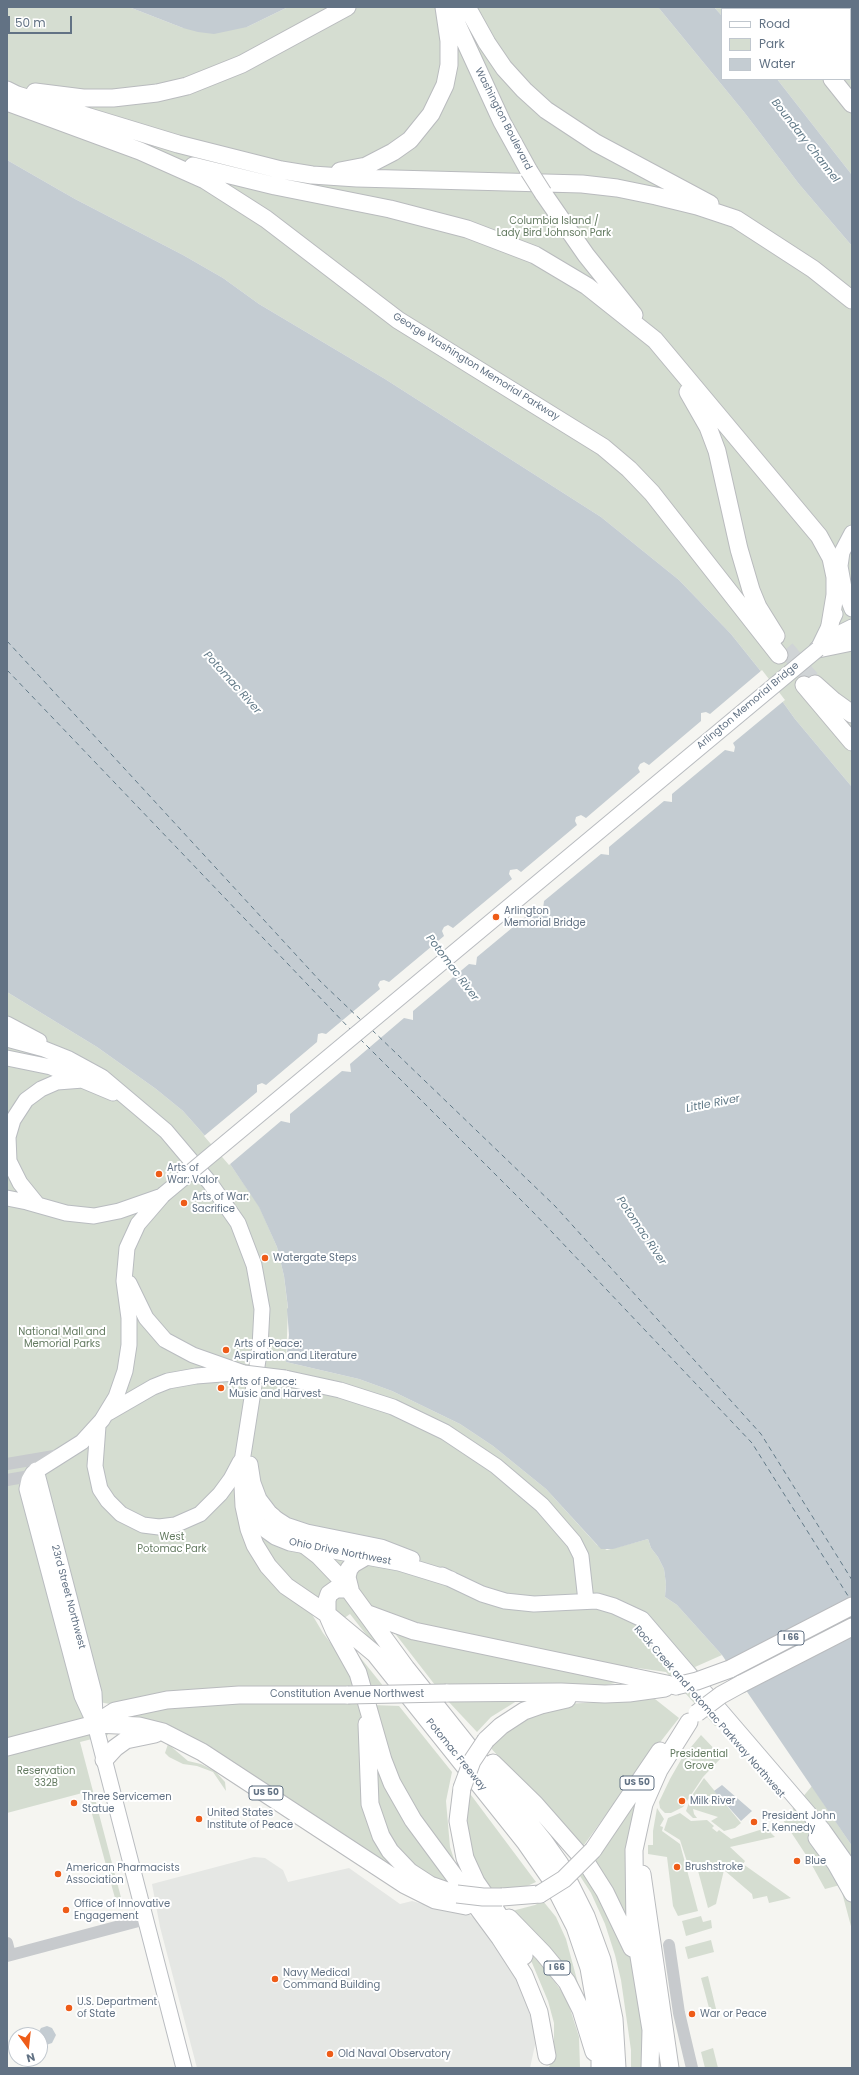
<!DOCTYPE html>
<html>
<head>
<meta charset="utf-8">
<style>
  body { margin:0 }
  #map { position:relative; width:859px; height:2075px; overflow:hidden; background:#f5f5f1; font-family:Poppins,sans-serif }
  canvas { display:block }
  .frame { position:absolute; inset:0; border:8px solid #627284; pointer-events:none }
  .legend { position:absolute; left:721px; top:8px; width:130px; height:72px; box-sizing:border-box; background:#fff; border:1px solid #c0c7ce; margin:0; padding:5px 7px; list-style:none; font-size:12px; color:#627284 }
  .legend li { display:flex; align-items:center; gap:8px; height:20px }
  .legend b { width:20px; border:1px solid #c0c7ce }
  .north { position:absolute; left:8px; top:2027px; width:40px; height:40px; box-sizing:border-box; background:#fff; border:1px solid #c0c7ce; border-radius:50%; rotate:165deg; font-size:11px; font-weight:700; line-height:16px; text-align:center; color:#627284 }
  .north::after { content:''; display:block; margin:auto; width:14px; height:18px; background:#ee5c18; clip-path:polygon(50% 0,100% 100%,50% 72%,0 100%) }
  .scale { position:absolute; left:8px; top:16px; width:64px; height:18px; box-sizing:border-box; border:2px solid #627284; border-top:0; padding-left:5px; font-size:12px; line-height:14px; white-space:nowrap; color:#627284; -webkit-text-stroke:3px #fff; paint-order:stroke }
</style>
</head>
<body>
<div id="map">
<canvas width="859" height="2075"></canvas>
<div class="frame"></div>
<ul class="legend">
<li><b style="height:5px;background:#fff"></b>Road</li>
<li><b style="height:11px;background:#d5ddd1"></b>Park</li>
<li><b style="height:11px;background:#c4ccd2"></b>Water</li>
</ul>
<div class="north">N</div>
<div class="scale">50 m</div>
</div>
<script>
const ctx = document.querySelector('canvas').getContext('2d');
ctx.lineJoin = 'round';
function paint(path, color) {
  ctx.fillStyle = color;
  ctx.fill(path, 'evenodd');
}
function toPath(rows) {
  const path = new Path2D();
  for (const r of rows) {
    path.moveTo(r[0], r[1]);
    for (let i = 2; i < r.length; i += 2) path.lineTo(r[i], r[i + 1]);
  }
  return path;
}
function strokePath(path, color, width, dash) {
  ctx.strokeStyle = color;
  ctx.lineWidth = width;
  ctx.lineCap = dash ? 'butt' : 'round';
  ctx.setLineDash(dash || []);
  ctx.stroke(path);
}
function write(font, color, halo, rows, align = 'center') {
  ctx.font = font + ' Poppins,sans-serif';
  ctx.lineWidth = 4;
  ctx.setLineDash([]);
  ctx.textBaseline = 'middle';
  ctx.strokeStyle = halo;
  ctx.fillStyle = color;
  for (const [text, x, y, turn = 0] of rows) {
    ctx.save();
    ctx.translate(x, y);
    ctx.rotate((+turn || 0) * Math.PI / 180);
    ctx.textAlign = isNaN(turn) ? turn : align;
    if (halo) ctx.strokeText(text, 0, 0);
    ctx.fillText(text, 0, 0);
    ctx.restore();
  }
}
const built = toPath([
  [254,1857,265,1858,283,1870,288,1882,349,1868,400,1904,412,1901,445,1910,470,1915,479,1922,513,1971,527,2004,534,2031,535,2045,530,2068,197,2068,160,1927,152,1884]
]);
const green = toPath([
  [7,7,129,7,183,28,247,27,288,7,658,7,744,112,799,184,852,246,852,787,795,719,759,669,731,634,679,580,601,517,385,379,259,304,223,278,183,255,75,199,7,160],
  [714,7,852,7,852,175,777,79,850,79,850,9,722,9,722,16],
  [7,992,97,1047,156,1089,183,1111,230,1164,259,1206,277,1247,284,1276,288,1309,286,1362,359,1379,392,1391,460,1424,493,1446,546,1489,597,1545,607,1550,648,1539,651,1548,658,1557,664,1569,666,1584,665,1597,677,1605,722,1655,695,1667,733,1715,715,1726,666,1672,559,1657,395,1622,376,1612,346,1574,321,1600,307,1606,323,1633,342,1658,355,1686,155,1694,110,1704,99,1702,108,1735,80,1742,123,1905,118,1909,86,1792,7,1813],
  [339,1594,350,1599,400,1678,350,1614,343,1619,337,1616,332,1606],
  [390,1627,633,1679,606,1685,435,1685],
  [355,1651,384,1687,367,1687],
  [520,1699,491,1717,477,1732,447,1700],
  [655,1699,679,1718,640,1768,581,1849,489,1746,508,1726,565,1704],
  [361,1702,360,1778,365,1798,409,1876,378,1861,115,1711,149,1703],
  [372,1705,399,1706,452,1772,446,1801,450,1847,457,1868,400,1791],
  [701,1735,722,1757,703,1777,683,1807,671,1813,665,1813,660,1808,659,1802,670,1779,682,1758],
  [168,1744,188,1761,201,1764,215,1771,225,1782,226,1791,213,1772,197,1766,183,1764,169,1757,165,1753],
  [666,1745,641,1799,630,1930,592,1864],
  [377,1752,459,1891,405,1864,375,1811],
  [704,1778,741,1823,735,1828,724,1831,711,1821,718,1817,693,1809,694,1814,697,1818,693,1818,686,1811,691,1797],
  [812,1786,852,1846,852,1930,840,1885,825,1889,808,1858,783,1820],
  [468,1791,536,1882,525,1887,492,1893,479,1874,465,1840],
  [657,1808,664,1819,660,1826,663,1827,662,1831,680,1844,698,1911,678,1916,673,1906,667,1857,648,1854,648,1845,653,1845,653,1831],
  [680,1813,691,1821,707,1820,714,1826,712,1828,717,1832,719,1830,731,1839,766,1828,775,1837,730,1847,745,1861,743,1864,791,1898,769,1903,767,1896,753,1899,752,1894,724,1870,716,1904,708,1908,697,1867,689,1868,680,1840,664,1830,668,1818],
  [586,1871,629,1954,637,1982,644,2013,644,2068,631,2068,631,2050,621,1980,615,1955,605,1924,591,1893,580,1876],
  [543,1901,556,1917,566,1939,580,1991,512,1911,535,1905],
  [701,1916,703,1922,711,1920,712,1928,686,1936,682,1921],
  [711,1940,714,1952,688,1959,685,1947],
  [533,1956,544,1967,567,1999,579,2037,580,2068,549,2068,554,2046,554,2023,548,2001,530,1958],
  [708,1976,718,2017,712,2019,701,1978],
  [713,2048,718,2068,705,2068,701,2052]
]);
const water = toPath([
  [129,7,288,7,247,27,214,34,198,32,183,28],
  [658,7,714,7,722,16,722,79,777,79,852,175,852,246,799,184,744,112],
  [7,160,75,199,183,255,223,278,259,304,385,379,601,517,679,580,731,634,759,669,795,719,852,787,852,1846,722,1655,677,1605,665,1597,666,1584,664,1569,658,1557,651,1548,648,1539,613,1549,601,1549,546,1489,493,1446,460,1424,392,1391,359,1379,286,1362,289,1335,287,1309,288,1308,284,1276,277,1247,259,1207,230,1164,183,1111,156,1089,97,1047,7,992],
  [722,1785,752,1811,741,1821,714,1791],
  [47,2026,52,2028,56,2035,52,2043,46,2045,40,2043,40,2035,37,2035,41,2028]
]);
const pier = toPath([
  [762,670,785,700,733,743,735,747,734,752,725,750,672,794,672,802,664,801,609,847,609,855,601,854,544,901,543,909,536,908,477,957,476,965,469,964,413,1011,413,1020,404,1018,350,1064,351,1072,342,1071,290,1114,290,1123,281,1121,229,1165,204,1136,257,1092,257,1085,262,1083,266,1085,317,1042,318,1034,322,1033,326,1034,380,989,378,985,380,981,384,980,389,982,444,936,442,931,444,927,448,925,453,928,512,879,509,874,510,870,517,869,521,872,577,825,575,821,576,817,581,815,586,818,640,772,638,768,640,764,644,762,649,765,701,721,701,713,706,712,710,714]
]);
const ferry = toPath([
  [7,641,321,982,362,1021],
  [7,670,351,1030],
  [372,1030,555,1206,761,1434,852,1580],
  [360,1039,533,1212,752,1443,850,1599]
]);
const highwayTunnel = toPath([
  [786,649,811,679]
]);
const minor = toPath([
  [7,1464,60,1455],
  [7,1480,30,1476],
  [7,1943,10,1955],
  [669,1945,679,2013,692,2068],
  [7,1956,146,1919]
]);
const major = toPath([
  [852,533,842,552,840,566,844,588,852,609],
  [820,648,838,634,852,627],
  [818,649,835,614],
  [7,1024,39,1041],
  [7,1039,44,1049,69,1059,102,1077,166,1131,210,1183,238,1223,254,1265,262,1309,260,1347,241,1468,244,1494,252,1513,261,1527,275,1537,290,1543,399,1563,451,1579],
  [7,1058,51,1067,113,1093],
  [163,1195,138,1224,127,1248,124,1281,129,1318,129,1345,125,1371,116,1397,102,1420,82,1442,33,1473,29,1480,27,1489,82,1696,95,1724,184,2068],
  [7,1198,27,1202,66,1213,94,1216,119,1211,159,1197],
  [37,1204,20,1183,9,1161,8,1137,13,1120,26,1100,41,1089,57,1082,83,1080],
  [129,1283,146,1318,165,1340,193,1355,244,1373],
  [285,1378,340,1390,393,1407,445,1432,496,1466,542,1505,574,1542,581,1556,586,1601],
  [108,1413,153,1387,168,1381,196,1376,235,1373],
  [98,1426,95,1466,100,1489,108,1501,121,1514,143,1525,159,1527,175,1525,200,1514,220,1494,231,1479,240,1462],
  [250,1464,253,1483,259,1499,272,1516,286,1525,307,1532,381,1547,412,1559],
  [36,1470,94,1693,95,1717],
  [442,1575,482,1594,505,1601,534,1604,597,1601,614,1606,642,1619,823,1830,852,1871],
  [816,1838,835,1864,852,1894]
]);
const highway = toPath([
  [467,7,487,43,504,68,524,90,546,110,596,143,710,204],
  [762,7,764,9],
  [451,11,502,122,529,171],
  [832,79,852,104],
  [7,90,17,95,178,144,281,170,312,175,357,178,582,184,617,188,656,196,697,206,736,219,813,269,852,300],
  [35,92,83,98,113,98,157,93,187,86,242,64,347,7],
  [7,102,140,151,205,180,266,219,398,320,603,447,629,469,652,493,779,655],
  [193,166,275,186,390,209,467,229,535,255,587,286,655,340,819,536,831,558,835,577,835,595,830,625],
  [340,171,366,166,393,152,410,140,431,114,445,85,449,65,449,41,444,7],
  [543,193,586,255,634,315],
  [688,392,708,427,717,451,739,549,751,590,758,607,776,636],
  [818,649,852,642],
  [815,684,834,701,852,714],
  [804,685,852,742],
  [243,1486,244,1506,249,1529,255,1545,268,1566,286,1586,327,1614,375,1654,525,1842,550,1878,575,1927,589,1968,600,2031,600,2068],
  [272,1516,284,1529,319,1556,341,1579,406,1668,543,1840,560,1864,586,1916,602,1960,614,2019,617,2068],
  [350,1589,336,1589,329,1594,327,1600,327,1614,334,1630,358,1673,383,1760,392,1783,413,1820,500,1938,524,1975,539,2012,547,2056],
  [350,1589,347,1577,349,1569,353,1564,365,1557],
  [368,1614,414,1631,676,1686],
  [730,1669,852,1606],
  [741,1684,852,1627],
  [446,1693,561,1692,605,1694,629,1693,665,1688],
  [95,1724,115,1711,167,1700,239,1695,348,1695],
  [367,1724,370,1804,381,1836,390,1851,410,1872,430,1885,453,1893],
  [486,1740,501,1726,524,1711,541,1705,567,1699],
  [7,1747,95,1724,139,1726,163,1732,202,1752,405,1885,435,1900,466,1906],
  [104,1760,115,1748,126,1740,155,1734],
  [493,1763,535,1804,586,1862,605,1892,632,1948],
  [462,1788,458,1821,465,1858,476,1882,505,1924,524,1956],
  [593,1850,660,1751],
  [642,1874,670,2068],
  [502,1897,540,1894],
  [509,1918,543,1953,567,1982,581,2010,594,2052],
  [650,2068,651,2030,635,1932,634,1850,644,1804,659,1770,689,1722]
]);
const majorBridge = toPath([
  [163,1195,818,649],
  [244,1373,285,1378]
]);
const highwayBridge = toPath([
  [529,171,543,193],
  [676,1686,697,1681,730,1669],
  [348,1695,446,1693],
  [697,1713,721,1695,741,1684],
  [462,1788,472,1761,486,1740],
  [457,1894,483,1897,502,1897],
  [540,1894,564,1879,593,1850]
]);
const markers = [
  [496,917,4,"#ee5c18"],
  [159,1174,4,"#ee5c18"],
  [184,1203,4,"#ee5c18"],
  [265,1258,4,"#ee5c18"],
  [226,1350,4,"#ee5c18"],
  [221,1388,4,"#ee5c18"],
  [682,1801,4,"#ee5c18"],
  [74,1803,4,"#ee5c18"],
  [199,1819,4,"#ee5c18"],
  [754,1822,4,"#ee5c18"],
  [797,1861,4,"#ee5c18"],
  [677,1867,4,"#ee5c18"],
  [58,1874,4,"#ee5c18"],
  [66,1910,4,"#ee5c18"],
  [275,1979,4,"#ee5c18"],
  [69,2008,4,"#ee5c18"],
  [692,2014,4,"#ee5c18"],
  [330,2054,4,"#ee5c18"]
];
const shields = [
  [791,1638,26],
  [637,1783,34],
  [266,1793,34],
  [557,1968,26]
];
const shieldNames = [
  ["I 66",791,1638],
  ["US 50",637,1783],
  ["US 50",266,1793],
  ["I 66",557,1968]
];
const streetNames = [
  ["Washington Boulevard",503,119,63],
  ["George Washington Memorial Parkway",476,367,32],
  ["Arlington Memorial Bridge",748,706,-40],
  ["Ohio Drive Northwest",340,1552,11],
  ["23rd Street Northwest",68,1597,75],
  ["Constitution Avenue Northwest",347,1694],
  ["Rock Creek and Potomac Parkway Northwest",709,1712,49],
  ["Potomac Freeway",456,1755,51]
];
const parkNames = [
  ["Columbia Island /",554,221],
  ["Lady Bird Johnson Park",554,233],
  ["National Mall and",62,1332],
  ["Memorial Parks",62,1344],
  ["West",172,1537],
  ["Potomac Park",172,1549],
  ["Presidential",699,1754],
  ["Grove",699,1766],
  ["Reservation",46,1771],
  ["332B",46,1783]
];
const poiNames = [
  ["Arlington",504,911],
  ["Memorial Bridge",504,923],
  ["Arts of",167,1168],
  ["War: Valor",167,1180],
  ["Arts of War:",192,1197],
  ["Sacrifice",192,1209],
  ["Watergate Steps",273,1258],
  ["Arts of Peace:",234,1344],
  ["Aspiration and Literature",234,1356],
  ["Arts of Peace:",229,1382],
  ["Music and Harvest",229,1394],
  ["Three Servicemen",82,1797],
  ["Statue",82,1809],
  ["Milk River",690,1801],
  ["United States",207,1813],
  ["Institute of Peace",207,1825],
  ["President John",762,1816],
  ["F. Kennedy",762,1828],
  ["Blue",805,1861],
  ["Brushstroke",685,1867],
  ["American Pharmacists",66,1868],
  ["Association",66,1880],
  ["Office of Innovative",74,1904],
  ["Engagement",74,1916],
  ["Navy Medical",283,1973],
  ["Command Building",283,1985],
  ["U.S. Department",77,2002],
  ["of State",77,2014],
  ["War or Peace",700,2014],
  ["Old Naval Observatory",338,2054]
];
const waterNames = [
  ["Boundary Channel",805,141,52],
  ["Potomac River",232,683,48],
  ["Potomac River",452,968,53],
  ["Little River",713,1104,-11],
  ["Potomac River",641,1231,56]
];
paint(built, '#e5e7e4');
paint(green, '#d5ddd1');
paint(water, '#c4ccd2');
paint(pier, '#f5f5f1');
strokePath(ferry, '#627a88', 1, [5, 4]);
strokePath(highwayTunnel, '#d0d4d6', 17, [17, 8]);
strokePath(major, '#b9bcc0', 17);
strokePath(highway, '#b9bbbe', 19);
strokePath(minor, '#c7cacd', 12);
strokePath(major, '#fff', 15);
strokePath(highway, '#fff', 17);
strokePath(majorBridge, '#b9bcc0', 17, []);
strokePath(highwayBridge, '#b9bbbe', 19, []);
strokePath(majorBridge, '#fff', 15);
strokePath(highwayBridge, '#fff', 17);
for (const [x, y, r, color] of markers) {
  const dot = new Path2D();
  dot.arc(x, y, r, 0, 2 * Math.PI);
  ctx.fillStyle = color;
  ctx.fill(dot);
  strokePath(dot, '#fff', 1.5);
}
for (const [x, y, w] of shields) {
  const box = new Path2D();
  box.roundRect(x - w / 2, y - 7, w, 14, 3);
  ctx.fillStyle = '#fff';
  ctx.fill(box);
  strokePath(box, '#627284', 1);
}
write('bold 9px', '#627284', null, shieldNames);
write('10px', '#627284', '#fff', streetNames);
write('10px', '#647b61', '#fff', parkNames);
write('10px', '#627284', '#fff', poiNames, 'left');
write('italic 11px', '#627a88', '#fff', waterNames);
</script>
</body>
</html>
